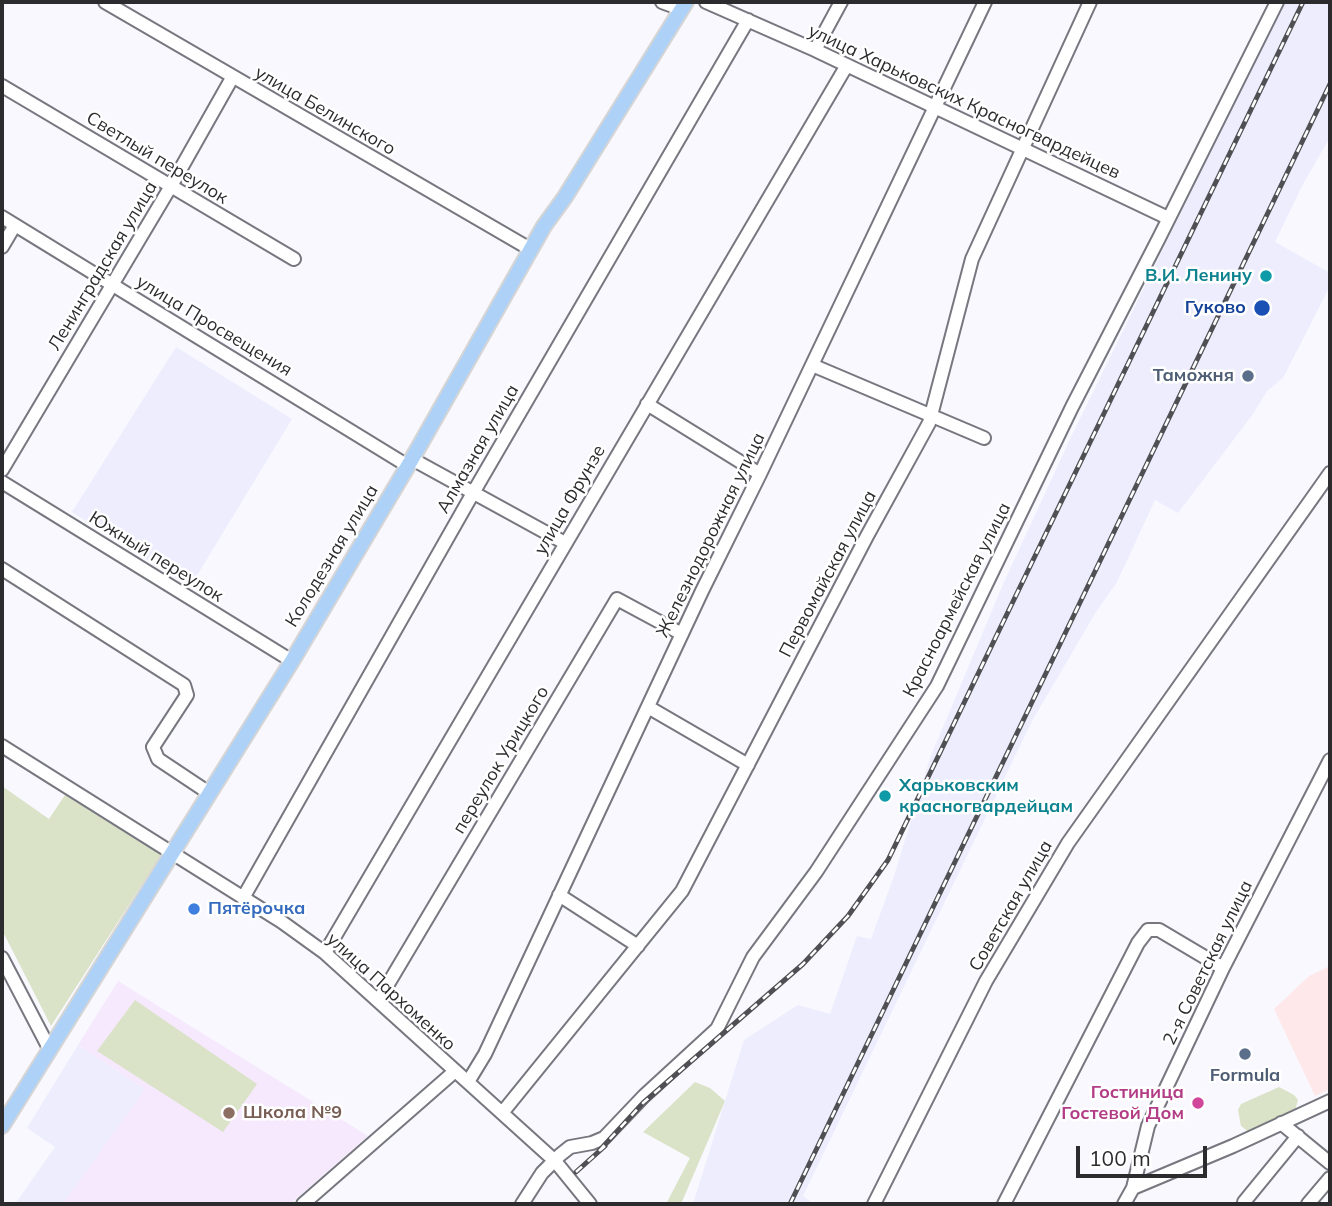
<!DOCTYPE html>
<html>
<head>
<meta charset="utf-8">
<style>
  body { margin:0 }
  #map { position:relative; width:1332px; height:1206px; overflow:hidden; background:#f8f8fe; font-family:Mulish,sans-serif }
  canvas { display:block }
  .frame { position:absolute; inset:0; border:4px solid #2c2c2f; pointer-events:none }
  .scale { position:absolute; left:1076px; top:1146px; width:131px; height:32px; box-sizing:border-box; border:4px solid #2c2c2f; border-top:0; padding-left:9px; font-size:21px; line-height:24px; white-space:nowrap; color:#2c2c2f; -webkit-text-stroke:5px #fff; paint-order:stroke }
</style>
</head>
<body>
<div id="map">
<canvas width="1332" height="1206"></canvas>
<div class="frame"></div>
<div class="scale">100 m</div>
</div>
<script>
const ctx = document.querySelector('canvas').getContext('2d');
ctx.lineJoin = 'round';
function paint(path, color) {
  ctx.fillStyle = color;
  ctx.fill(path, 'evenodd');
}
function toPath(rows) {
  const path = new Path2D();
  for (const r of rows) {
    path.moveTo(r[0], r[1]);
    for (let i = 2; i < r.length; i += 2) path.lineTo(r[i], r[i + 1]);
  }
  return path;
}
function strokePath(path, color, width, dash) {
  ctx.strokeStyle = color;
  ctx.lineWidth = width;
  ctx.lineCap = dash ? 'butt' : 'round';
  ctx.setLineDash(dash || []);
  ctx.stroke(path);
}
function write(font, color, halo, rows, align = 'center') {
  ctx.font = font + ' Mulish,sans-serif';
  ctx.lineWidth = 5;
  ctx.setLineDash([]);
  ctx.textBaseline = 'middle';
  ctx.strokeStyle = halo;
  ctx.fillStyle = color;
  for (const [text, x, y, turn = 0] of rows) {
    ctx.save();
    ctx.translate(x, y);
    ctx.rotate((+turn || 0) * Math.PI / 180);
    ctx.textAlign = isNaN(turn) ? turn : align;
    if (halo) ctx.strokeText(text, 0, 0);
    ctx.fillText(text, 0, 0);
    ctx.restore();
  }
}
const commercial = toPath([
  [1330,966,1330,1089,1315,1096,1274,1009,1309,976]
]);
const built = toPath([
  [1284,2,1330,2,1330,137,1302,186,1275,242,1330,273,1330,286,1283,378,1267,391,1253,414,1178,513,1155,500,1117,582,1096,612,1032,721,803,1196,811,1202,810,1204,693,1204,744,1040,798,1005,830,1014,857,936,871,939,894,876,930,758,1004,582,1071,437],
  [176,347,292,419,190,587,72,512],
  [78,1045,145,1089,63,1204,15,1204,55,1147,27,1128]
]);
const education = toPath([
  [118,981,368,1136,290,1204,63,1204,145,1089,78,1045]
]);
const green = toPath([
  [2,786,49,819,65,795,161,855,51,1026,2,930],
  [135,1000,257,1084,223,1132,97,1051],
  [695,1082,710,1088,725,1101,681,1204,666,1204,690,1158,643,1132],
  [1279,1087,1294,1095,1298,1100,1294,1114,1250,1133,1241,1126,1238,1110,1241,1104]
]);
const minor = toPath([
  [105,2,530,249],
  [662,2,681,9],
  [706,2,815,50,1168,218],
  [815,50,841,2],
  [2,86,294,259],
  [2,217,408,466],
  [2,247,15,225],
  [812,365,984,438],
  [647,404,760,474],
  [412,459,565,543],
  [2,470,171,186,232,78],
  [2,482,292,661],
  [2,569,184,685,187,695,153,747,158,759,209,793],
  [648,707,748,765],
  [2,746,282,922,325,953,555,1161,590,1204],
  [559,895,638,946],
  [243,898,473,493,748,20],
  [325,953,847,65],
  [2,958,50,1050],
  [378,1001,617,599,682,634],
  [468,1082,485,1054,702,591,760,474,985,2],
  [502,1113,682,891,867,536,929,423,972,259,1090,2],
  [1281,1123,1330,1163],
  [1133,1188,1148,1126,1223,968,1330,760],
  [1244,1202,1298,1136],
  [303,1204,454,1072],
  [522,1204,542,1173,560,1155,570,1147,592,1143,604,1138,644,1096,717,1029,753,957,816,872,937,686,1072,407,1159,238,1277,2],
  [874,1204,986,981,1068,843,1330,473],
  [1004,1204,1138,943,1148,930,1159,930,1223,968],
  [1124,1204,1133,1188,1233,1146,1330,1101],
  [1308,1204,1330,1178]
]);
const major = toPath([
  [2,1126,292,661,412,459,544,226,565,197,686,2]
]);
const rail = toPath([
  [599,1151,643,1103,803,964,848,916,888,860,1303,2],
  [576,1172,605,1146],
  [790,1204,1330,84]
]);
const markers = [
  [1266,276,7,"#0f9aa8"],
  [1262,308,9,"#1a4fb4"],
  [1248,376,7,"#5c6f8a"],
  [885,796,7,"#0f9aa8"],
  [194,909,7,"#3f7fe0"],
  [1245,1054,7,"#5c6f8a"],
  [1198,1103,7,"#d1479c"],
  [229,1113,7,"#8d6e63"]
];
const streetNames = [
  ["улица Харьковских Красногвардейцев",964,102,25],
  ["улица Белинского",325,111,30],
  ["Светлый переулок",157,158,31],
  ["Ленинградская улица",103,266,-59],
  ["улица Просвещения",214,326,31],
  ["Алмазная улица",478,449,-60],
  ["улица Фрунзе",570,500,-60],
  ["Железнодорожная улица",711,535,-64],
  ["Колодезная улица",332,556,-59],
  ["Южный переулок",156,557,32],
  ["Первомайская улица",828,574,-62],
  ["Красноармейская улица",957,600,-63],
  ["переулок Урицкого",501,760,-59],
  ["Советская улица",1011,906,-60],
  ["2-я Советская улица",1208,963,-64],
  ["улица Пархоменко",391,992,42]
];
const cultureNames = [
  ["В.И. Ленину",1252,276],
  ["Харьковским",899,786,"left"],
  ["красногвардейцам",899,807,"left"]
];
const transitNames = [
  ["Гуково",1246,308]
];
const serviceNames = [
  ["Таможня",1234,376],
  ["Formula",1245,1076,"center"]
];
const shopNames = [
  ["Пятёрочка",208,909]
];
const hotelNames = [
  ["Гостиница",1184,1093],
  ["Гостевой Дом",1184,1114]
];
const educationNames = [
  ["Школа №9",243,1113]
];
paint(commercial, '#fee8ea');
paint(built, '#ededfe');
paint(education, '#f6e9fd');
paint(green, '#dae3c7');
strokePath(minor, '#777780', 16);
strokePath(major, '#d5d5d5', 18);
strokePath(minor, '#fff', 12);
strokePath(major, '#add1f7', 14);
strokePath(rail, '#505054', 5);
strokePath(rail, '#fff', 2.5, [8]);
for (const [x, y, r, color] of markers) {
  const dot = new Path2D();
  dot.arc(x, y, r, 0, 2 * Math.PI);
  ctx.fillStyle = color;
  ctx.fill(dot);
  strokePath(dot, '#fff', 2.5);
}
write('18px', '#2c2c2f', '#fff', streetNames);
write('bold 18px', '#0d838f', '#fff', cultureNames, 'right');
write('bold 18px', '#164399', '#fff', transitNames, 'right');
write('bold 18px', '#4e5e75', '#fff', serviceNames, 'right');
write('bold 18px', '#366cbe', '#fff', shopNames, 'left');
write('bold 18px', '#b23c85', '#fff', hotelNames, 'right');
write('bold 18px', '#785e54', '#fff', educationNames, 'left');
</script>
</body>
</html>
